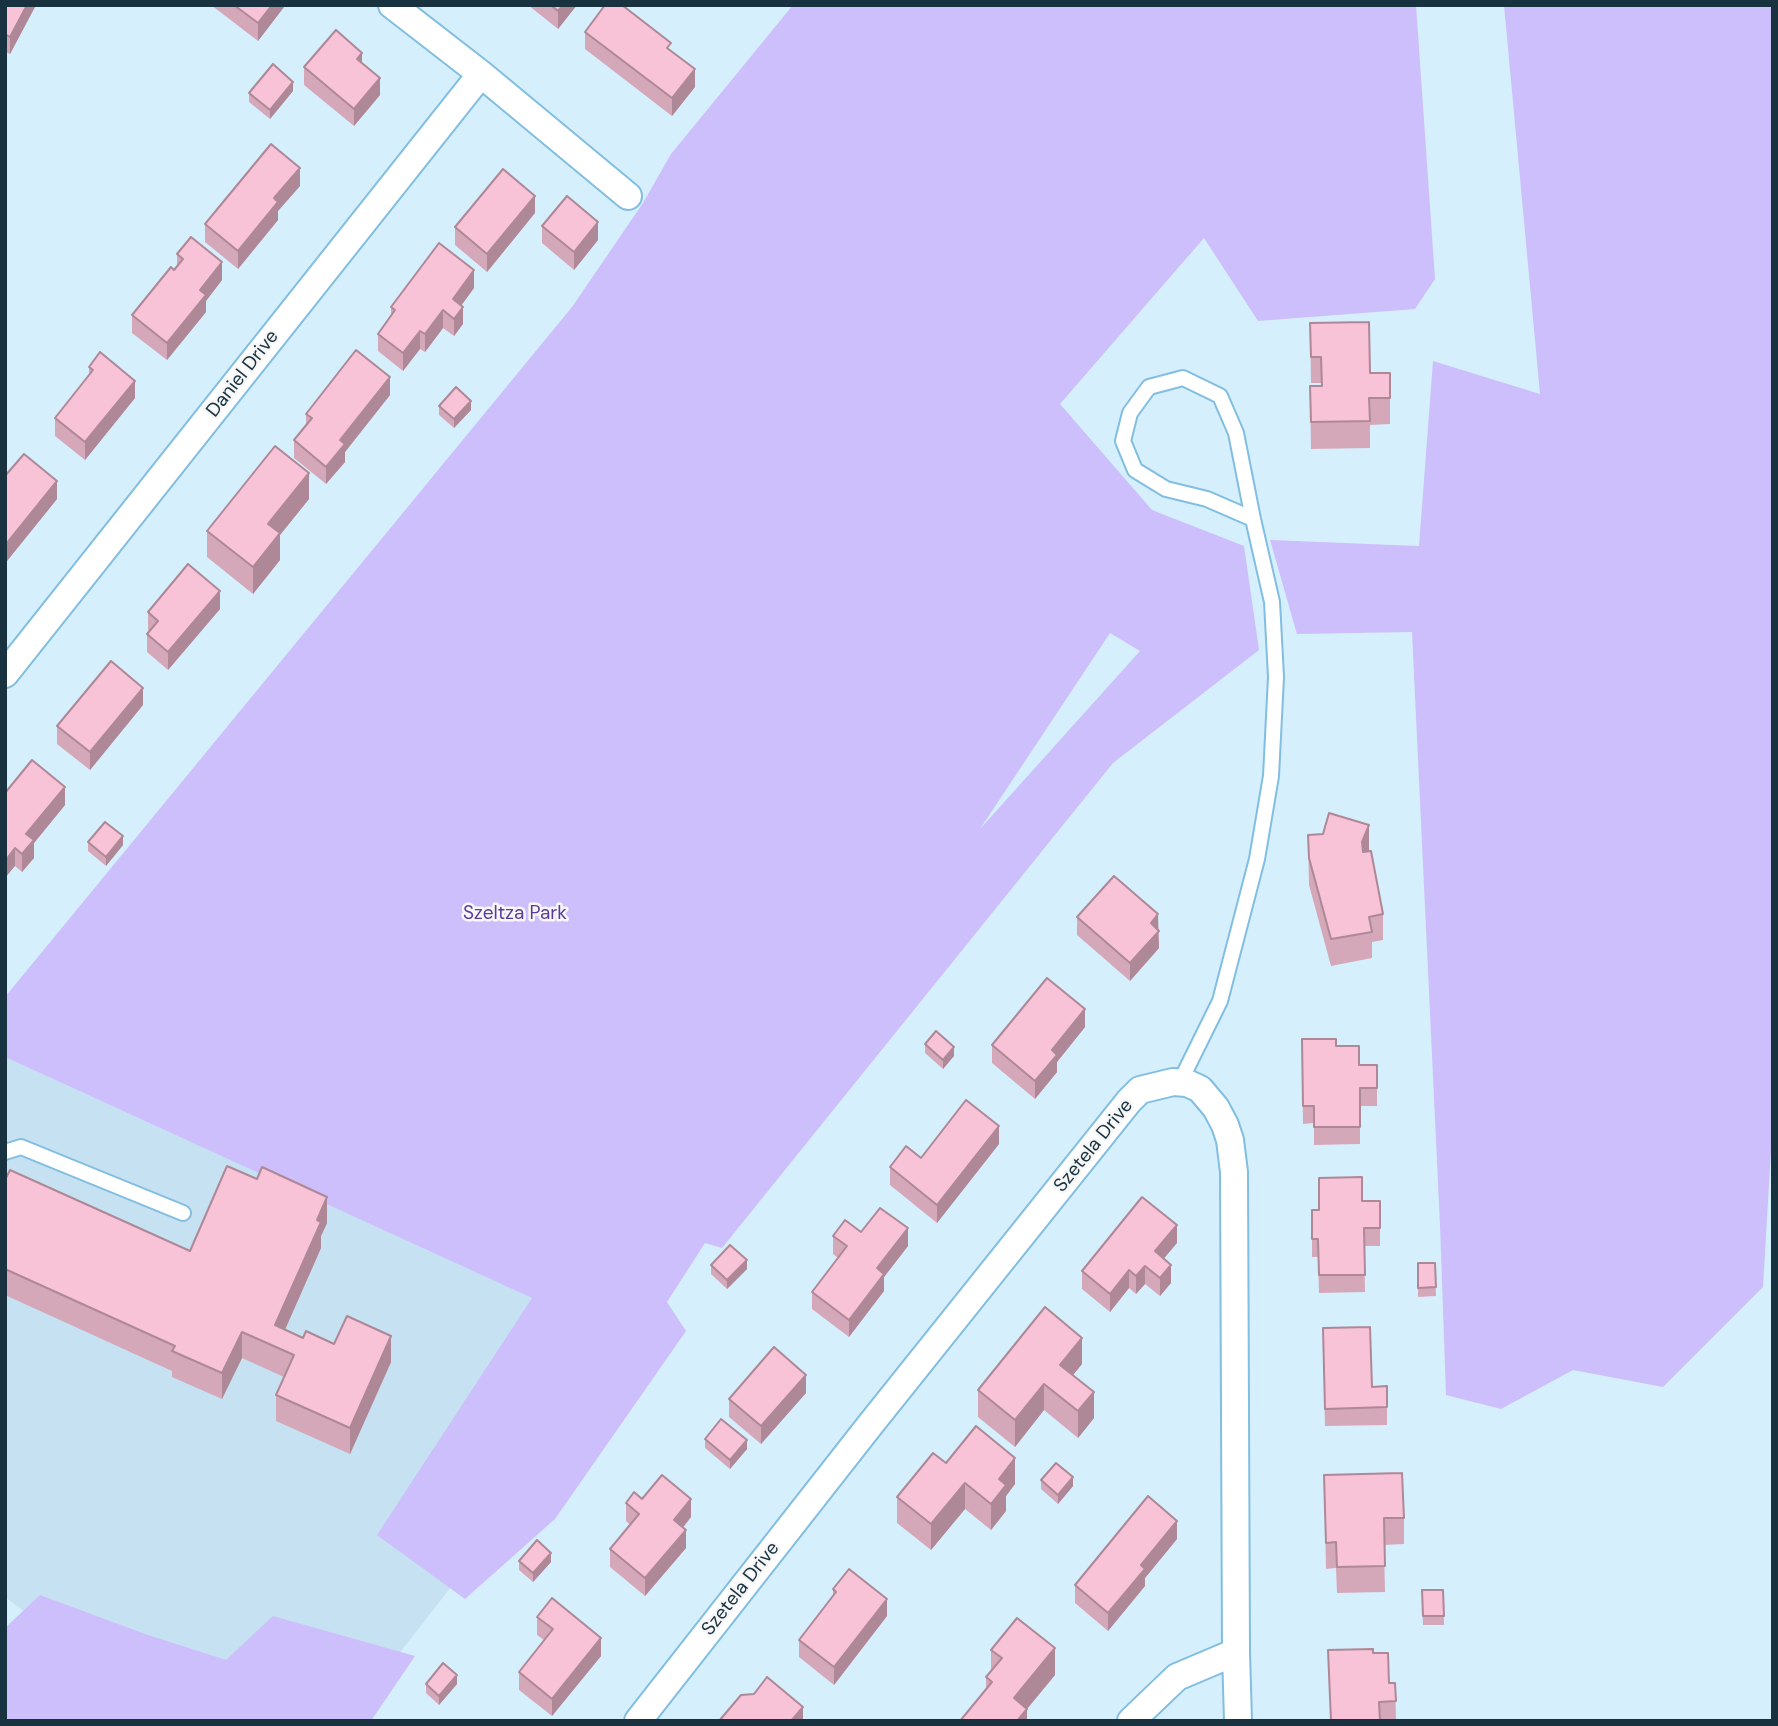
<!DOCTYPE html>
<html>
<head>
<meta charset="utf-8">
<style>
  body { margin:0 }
  #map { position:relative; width:1778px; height:1726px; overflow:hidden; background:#d6effd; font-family:"DM Sans",sans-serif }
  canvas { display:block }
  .frame { position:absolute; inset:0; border:7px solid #183240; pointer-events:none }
</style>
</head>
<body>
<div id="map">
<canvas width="1778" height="1726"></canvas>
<div class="frame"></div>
</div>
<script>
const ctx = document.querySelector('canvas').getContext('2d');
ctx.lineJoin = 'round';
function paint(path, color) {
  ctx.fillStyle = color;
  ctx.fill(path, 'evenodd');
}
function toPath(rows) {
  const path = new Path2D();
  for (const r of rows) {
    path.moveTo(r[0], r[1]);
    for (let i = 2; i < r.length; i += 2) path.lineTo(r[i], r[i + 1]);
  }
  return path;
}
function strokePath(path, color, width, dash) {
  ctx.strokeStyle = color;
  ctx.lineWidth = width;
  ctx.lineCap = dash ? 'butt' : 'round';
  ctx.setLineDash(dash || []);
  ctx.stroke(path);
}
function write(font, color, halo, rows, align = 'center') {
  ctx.font = font + ' "DM Sans",sans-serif';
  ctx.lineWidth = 5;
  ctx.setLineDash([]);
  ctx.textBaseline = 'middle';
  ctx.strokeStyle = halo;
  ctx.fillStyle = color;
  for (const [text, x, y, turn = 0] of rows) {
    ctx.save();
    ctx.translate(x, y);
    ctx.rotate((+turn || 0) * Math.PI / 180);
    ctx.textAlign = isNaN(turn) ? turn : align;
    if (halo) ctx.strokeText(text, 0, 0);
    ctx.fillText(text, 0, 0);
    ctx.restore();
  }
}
const built = toPath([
  [5,1057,638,1346,347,1721,170,1721,5,1597]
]);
const green = toPath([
  [793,5,1416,5,1435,279,1415,309,1258,321,1204,238,1060,404,1152,510,1244,546,1259,650,1113,763,722,1248,705,1243,667,1302,686,1331,555,1519,465,1599,377,1535,532,1298,5,1057,5,997,572,307,643,203,671,154],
  [1110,633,1140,651,980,829],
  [1504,5,1773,5,1773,1116,1763,1287,1663,1387,1573,1370,1501,1409,1446,1395,1440,1225,1412,632,1297,634,1270,540,1419,546,1433,361,1540,394],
  [40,1595,145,1634,226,1660,273,1616,415,1656,371,1721,5,1721,5,1628]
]);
const lane = toPath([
  [1180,1082,1220,1001,1257,859,1271,776,1276,677,1272,602,1253,519,1236,433,1220,396,1183,378,1149,387,1130,413,1123,441,1135,470,1166,489,1207,499,1253,519],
  [5,1152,21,1147,183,1213]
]);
const street = toPath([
  [481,74,628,196],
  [5,674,481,74,392,5],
  [638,1721,870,1425,1129,1101,1140,1090,1173,1082,1187,1083,1200,1089,1216,1108,1225,1125,1230,1140,1234,1172,1236,1652,1238,1721],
  [1131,1721,1177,1677,1236,1652]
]);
const wall = toPath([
  [5,5,36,5,10,54,5,52],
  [211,5,284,5,284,7,258,41],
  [528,5,577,5,558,29],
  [585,32,671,51,695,87,672,116,585,49],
  [362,63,380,95,354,126,304,85,304,67],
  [293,91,270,119,249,102,249,93],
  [300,186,278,211,278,220,238,269,205,242,205,224],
  [535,213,487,272,455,245,455,227],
  [542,226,598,240,574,270,542,243],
  [177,254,222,280,206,301,206,312,167,360,132,333,132,315,177,267],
  [474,288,461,305,463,324,454,336,443,328,425,352,420,349,403,371,378,351,378,334,391,316,391,307],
  [1310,323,1370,373,1390,398,1390,424,1370,425,1370,448,1311,449,1310,386,1322,386,1321,383,1311,383],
  [89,367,135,398,85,460,55,436,55,418,89,375],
  [390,395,345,452,345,462,326,484,294,458,294,440,306,426,306,414],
  [439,406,471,410,454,428,439,415],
  [5,476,57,499,7,561,5,559],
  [309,499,280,535,280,560,253,594,207,557,207,531],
  [220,609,168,670,147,652,147,634,149,631,148,630,148,612],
  [143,705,90,770,57,744,57,726],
  [5,793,65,805,34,843,34,858,22,872,15,866],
  [1308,835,1369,852,1383,914,1383,940,1372,942,1372,958,1331,966,1309,885],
  [88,842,123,845,106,866,88,851],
  [1077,917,1158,930,1159,948,1130,981,1077,935],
  [1085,1027,1057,1062,1057,1072,1035,1099,992,1063,992,1045],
  [1302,1039,1336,1046,1359,1065,1377,1065,1377,1106,1360,1106,1360,1144,1314,1145,1314,1123,1303,1124],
  [925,1044,954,1056,943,1069,925,1053],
  [999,1144,937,1223,890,1185,890,1167,921,1158],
  [5,1180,190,1251,327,1223,321,1236,321,1248,285,1329,303,1338,334,1344,391,1362,350,1454,276,1421,276,1395,284,1377,242,1358,222,1399,172,1377,172,1371,5,1295],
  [1362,1201,1380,1201,1380,1246,1364,1246,1365,1292,1319,1293,1318,1257,1312,1257,1312,1228,1319,1210],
  [861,1232,908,1246,884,1277,884,1291,849,1337,812,1309,812,1292,838,1258,833,1254,833,1236],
  [1177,1243,1164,1258,1171,1283,1160,1296,1145,1284,1136,1294,1129,1288,1110,1312,1082,1289,1082,1271],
  [1418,1263,1435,1263,1436,1296,1418,1297],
  [711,1265,747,1269,727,1289,711,1274],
  [1323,1346,1372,1387,1387,1386,1387,1425,1325,1426],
  [1082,1364,1073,1375,1094,1418,1078,1438,1044,1410,1015,1447,978,1417,978,1390],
  [806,1393,761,1444,729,1417,729,1399],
  [705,1439,747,1449,730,1469,705,1448],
  [946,1463,1015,1484,1006,1496,1006,1511,991,1530,965,1509,931,1550,897,1523,897,1497],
  [1324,1475,1404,1518,1404,1544,1384,1545,1385,1592,1337,1593,1336,1568,1326,1569],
  [1041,1480,1073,1486,1058,1504,1041,1489],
  [642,1499,691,1517,683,1528,686,1548,645,1596,610,1567,610,1549,630,1525,626,1521,626,1503],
  [1177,1539,1145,1578,1145,1586,1108,1631,1075,1603,1075,1585],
  [519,1561,551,1562,533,1582,519,1570],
  [833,1589,887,1616,834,1685,799,1657,799,1640,833,1597],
  [1422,1590,1443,1590,1444,1625,1423,1625],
  [537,1617,601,1656,552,1716,519,1690,519,1672,544,1640,537,1635],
  [991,1650,1055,1675,1027,1709,1027,1721,986,1688,986,1677,991,1672],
  [1328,1650,1389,1683,1395,1683,1396,1719,1380,1719,1380,1721,1331,1721],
  [426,1684,457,1684,439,1705,426,1693]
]);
const shadedWall = toPath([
  [27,5,36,5,10,54,10,37],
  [272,5,284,5,284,7,258,41,258,23],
  [563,5,577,5,558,29,558,11],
  [362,53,362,70,357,59],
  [695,69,695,87,672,116,672,98],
  [380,78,380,95,354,126,354,109],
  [293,82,293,91,270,119,270,110],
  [300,168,300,186,278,211,278,220,238,269,238,251,274,198],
  [535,196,535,213,487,272,487,254],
  [598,222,598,240,574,270,574,252],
  [222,262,222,280,206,301,206,312,167,360,167,343,200,290],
  [474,270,474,288,453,317,453,299],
  [463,307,463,324,454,336,454,319],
  [443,310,443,328,425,352,425,334],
  [420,331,420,349,403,371,403,353],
  [390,377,390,395,345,452,345,462,326,484,326,467,340,440],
  [135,381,135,398,85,460,85,442],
  [471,401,471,410,454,428,454,419],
  [309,473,309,499,280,535,280,560,253,594,253,567,268,524],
  [57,481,57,499,7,561,7,543],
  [220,591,220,609,168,670,168,652],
  [143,688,143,705,90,770,90,752],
  [65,787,65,805,34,843,34,858,22,872,22,854,26,834],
  [1369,825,1369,852,1362,868,1362,842],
  [123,836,123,845,106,866,106,857],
  [15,848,15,866,5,878,5,861],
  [1158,914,1159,948,1130,981,1130,963,1151,923],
  [1085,1009,1085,1027,1057,1062,1057,1072,1035,1099,1035,1081,1052,1050],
  [954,1047,954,1056,943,1069,943,1060],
  [999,1126,999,1144,937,1223,937,1205],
  [327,1197,327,1223,321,1236,321,1248,277,1348,275,1325],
  [1177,1225,1177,1243,1155,1269,1155,1251],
  [908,1228,908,1246,884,1277,884,1291,849,1337,849,1320,877,1268],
  [747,1260,747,1269,727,1289,727,1280],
  [1171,1265,1171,1283,1160,1296,1160,1278],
  [1145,1266,1145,1284,1136,1294,1136,1276],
  [1129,1270,1129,1288,1110,1312,1110,1294],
  [242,1332,242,1358,222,1399,222,1373],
  [391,1336,391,1362,350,1454,350,1428],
  [1082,1338,1082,1364,1060,1391,1060,1365],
  [806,1375,806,1393,761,1444,761,1426],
  [1044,1384,1044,1410,1015,1447,1015,1420],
  [1094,1392,1094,1418,1078,1438,1078,1411],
  [747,1440,747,1449,730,1469,730,1460],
  [1015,1458,1015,1484,1006,1496,1006,1511,991,1530,991,1504,999,1479],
  [1073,1477,1073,1486,1058,1504,1058,1495],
  [965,1483,965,1509,931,1550,931,1524],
  [691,1499,691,1517,674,1538,674,1520],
  [1177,1521,1177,1539,1145,1578,1145,1586,1108,1631,1108,1613,1141,1565],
  [686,1530,686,1548,645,1596,645,1578],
  [551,1553,551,1562,533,1582,533,1573],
  [887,1599,887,1616,834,1685,834,1667],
  [601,1638,601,1656,552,1716,552,1699],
  [1055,1648,1055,1675,1017,1721,1014,1698],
  [457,1675,457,1684,439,1705,439,1696],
  [803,1707,803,1721,791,1721],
  [1027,1709,1027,1721,1017,1721]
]);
const building = toPath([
  [5,5,27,5,10,37,5,34,5,5],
  [234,5,272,5,258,23,234,5],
  [551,5,563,5,558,11,551,5],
  [605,5,622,5,671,43,667,48,695,69,672,98,585,32,605,5],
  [336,30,362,53,357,59,380,78,354,109,304,67,336,30],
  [273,64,293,82,270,110,249,93,273,64],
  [271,144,300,168,274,198,278,202,238,251,205,224,271,144],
  [503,169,535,196,487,254,455,227,503,169],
  [567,196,598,222,574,252,542,226,567,196],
  [191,237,222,262,200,290,206,295,167,343,132,315,171,267,174,270,183,259,177,254,191,237],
  [439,243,474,270,453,299,463,307,454,319,443,310,425,334,420,331,403,353,378,334,395,310,391,307,439,243],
  [1369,322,1370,373,1390,373,1390,398,1369,398,1370,421,1311,422,1310,386,1322,386,1321,357,1311,357,1310,323,1369,322],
  [356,350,390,377,340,440,345,444,326,467,294,440,312,418,306,414,356,350],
  [100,352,135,381,85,442,55,418,93,370,89,367,100,352],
  [456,387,471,401,454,419,439,406,456,387],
  [275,446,309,473,268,524,280,533,253,567,207,531,275,446],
  [24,454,57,481,7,543,5,541,5,476,24,454],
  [188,564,220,591,168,652,147,634,158,621,148,612,188,564],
  [111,661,143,688,90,752,57,726,111,661],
  [32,760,65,787,26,834,34,840,22,854,15,848,5,861,5,793,32,760],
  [1329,813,1369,825,1362,842,1363,852,1371,851,1383,914,1369,917,1372,932,1331,939,1309,858,1308,835,1323,834,1329,813],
  [105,822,123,836,106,857,88,842,105,822],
  [1114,876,1158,914,1151,923,1159,931,1130,963,1077,917,1114,876],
  [1047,978,1085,1009,1052,1050,1057,1055,1035,1081,992,1045,1047,978],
  [936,1031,954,1047,943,1060,925,1044,936,1031],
  [1302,1039,1336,1039,1336,1046,1359,1046,1359,1065,1377,1065,1377,1088,1360,1088,1360,1127,1314,1127,1314,1106,1303,1106,1302,1039],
  [966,1100,999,1126,937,1205,890,1167,906,1146,921,1158,966,1100],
  [227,1166,257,1179,262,1167,327,1197,317,1220,321,1222,275,1325,303,1338,306,1331,334,1344,347,1316,391,1336,350,1428,276,1395,294,1355,242,1332,222,1373,172,1351,175,1346,5,1269,5,1180,10,1170,190,1251,227,1166],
  [1362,1177,1362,1201,1380,1201,1380,1228,1364,1228,1365,1275,1319,1275,1318,1239,1312,1239,1312,1210,1319,1210,1319,1178,1362,1177],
  [1142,1197,1177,1225,1155,1251,1171,1265,1160,1278,1145,1266,1136,1276,1129,1270,1110,1294,1082,1271,1142,1197],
  [880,1208,908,1228,877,1268,884,1274,849,1320,812,1292,847,1246,833,1236,845,1220,861,1232,880,1208],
  [730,1245,747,1260,727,1280,711,1265,730,1245],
  [1418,1263,1435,1263,1436,1287,1418,1288,1418,1263],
  [1045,1307,1082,1338,1060,1365,1094,1392,1078,1411,1044,1384,1015,1420,978,1390,1045,1307],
  [1370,1327,1372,1387,1387,1386,1387,1407,1325,1409,1323,1328,1370,1327],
  [774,1347,806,1375,761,1426,729,1399,774,1347],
  [721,1419,747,1440,730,1460,705,1439,721,1419],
  [976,1426,1015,1458,999,1479,1006,1485,991,1504,965,1483,931,1524,897,1497,933,1453,946,1463,976,1426],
  [1056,1463,1073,1477,1058,1495,1041,1480,1056,1463],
  [1402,1473,1404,1518,1384,1518,1385,1566,1337,1567,1336,1542,1326,1543,1324,1475,1402,1473],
  [662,1475,691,1499,674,1520,686,1530,645,1578,610,1549,639,1514,626,1503,634,1492,642,1499,662,1475],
  [1148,1496,1177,1521,1141,1565,1145,1569,1108,1613,1075,1585,1148,1496],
  [537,1540,551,1553,533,1573,519,1561,537,1540],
  [849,1569,887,1599,834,1667,799,1640,836,1592,833,1589,849,1569],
  [1422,1590,1443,1590,1444,1616,1423,1616,1422,1590],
  [552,1598,601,1638,552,1699,519,1672,553,1629,537,1617,552,1598],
  [1017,1618,1055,1648,1014,1698,1027,1709,1017,1721,960,1721,992,1682,986,1677,1002,1658,991,1650,1017,1618],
  [1373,1649,1373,1653,1388,1653,1389,1683,1395,1683,1396,1701,1379,1702,1380,1721,1331,1721,1328,1650,1373,1649],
  [443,1663,457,1675,439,1696,426,1684,443,1663],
  [767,1677,803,1707,791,1721,719,1721,741,1695,754,1694,767,1677]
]);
const streetNames = [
  ["Daniel Drive",243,374,-52],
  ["Szetela Drive",1094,1146,-51],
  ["Szetela Drive",741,1589,-52]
];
const parkNames = [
  ["Szeltza Park",515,914]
];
paint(built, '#c6e1f1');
paint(green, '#cdbffb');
strokePath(lane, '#81bee1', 18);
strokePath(street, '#81bee1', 30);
strokePath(lane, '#fff', 14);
strokePath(street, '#fff', 26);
paint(wall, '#d5a8b9');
paint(shadedWall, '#ae8896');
paint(building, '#f8c3d7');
strokePath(building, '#ae8896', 2);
write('19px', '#183240', '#f7f7f7', streetNames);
write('19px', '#5b3a9c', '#f7f7f7', parkNames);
</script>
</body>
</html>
